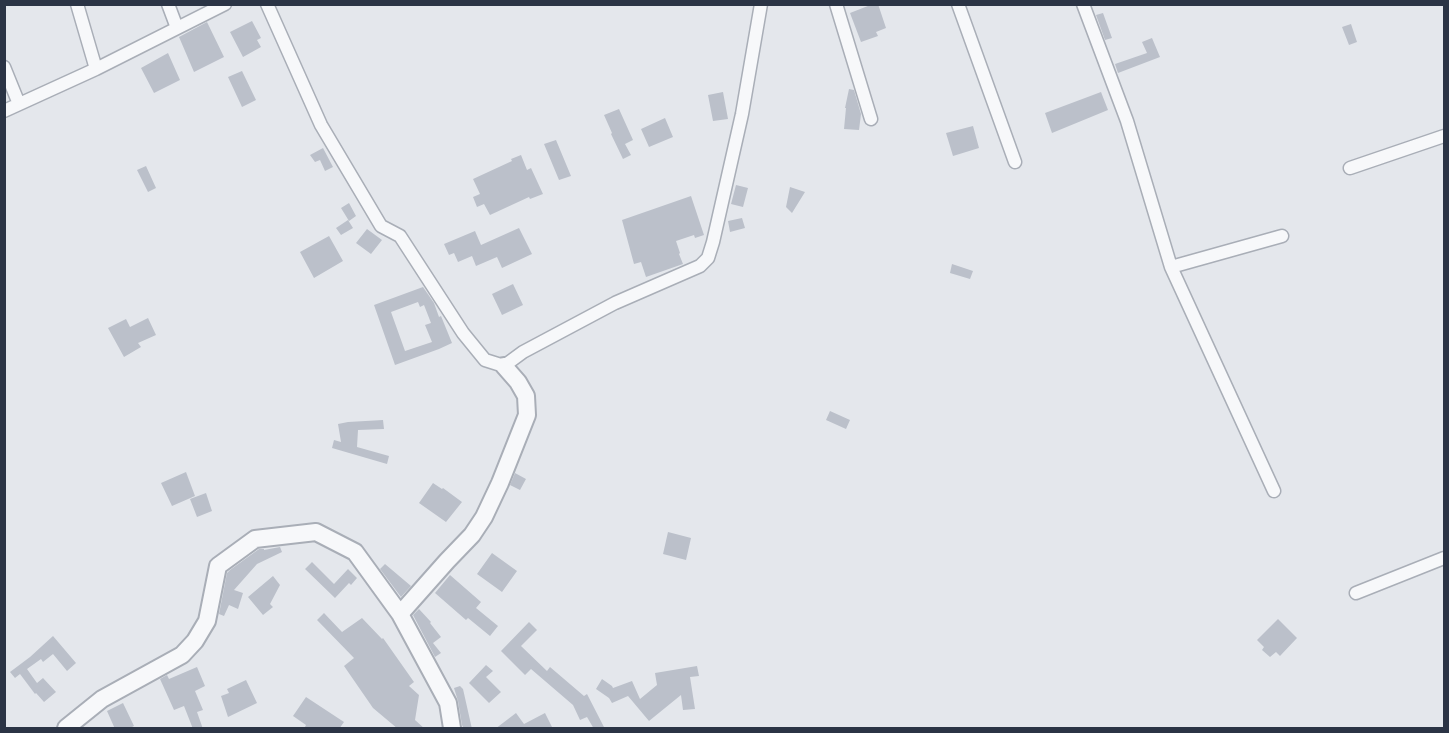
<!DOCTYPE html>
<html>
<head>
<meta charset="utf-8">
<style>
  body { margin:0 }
  #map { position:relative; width:1449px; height:733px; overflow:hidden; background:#e4e7ec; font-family:"Fira Sans",sans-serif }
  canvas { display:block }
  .frame { position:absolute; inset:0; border:6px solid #2b3445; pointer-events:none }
</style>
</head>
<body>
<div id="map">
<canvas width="1449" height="733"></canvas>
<div class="frame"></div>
</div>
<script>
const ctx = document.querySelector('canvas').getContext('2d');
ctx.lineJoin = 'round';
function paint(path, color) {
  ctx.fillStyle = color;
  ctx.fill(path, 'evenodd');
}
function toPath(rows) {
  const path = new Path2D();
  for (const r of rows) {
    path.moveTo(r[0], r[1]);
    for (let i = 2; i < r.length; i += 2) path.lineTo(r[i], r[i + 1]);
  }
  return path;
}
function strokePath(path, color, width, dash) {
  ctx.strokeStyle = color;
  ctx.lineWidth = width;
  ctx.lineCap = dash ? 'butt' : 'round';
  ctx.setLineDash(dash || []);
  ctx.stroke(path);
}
const building = toPath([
  [873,4,878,4,886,28,876,32,878,36,861,42,850,13],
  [1103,13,1112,38,1105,40,1096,15],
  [252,21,261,38,257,40,261,47,243,57,230,32],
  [207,22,224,57,194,72,179,37],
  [1351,24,1357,42,1349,45,1342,27],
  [1152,38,1160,57,1118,73,1115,64,1147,53,1142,42],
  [168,53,180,80,154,93,141,68],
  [242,71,256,100,242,107,228,77],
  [849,89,854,90,861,114,859,130,844,129,846,108,845,108],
  [723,92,728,119,713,121,708,95],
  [1101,92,1108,110,1052,133,1045,113],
  [619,109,633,140,625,144,631,155,623,159,611,134,612,133,604,115],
  [665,118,673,137,649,147,641,129],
  [973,126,979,148,953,156,946,133],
  [556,140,571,176,559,180,544,144],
  [323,148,333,167,325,171,320,160,315,162,310,155],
  [521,155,527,170,531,168,543,194,530,199,529,197,490,215,484,204,477,207,473,197,480,194,473,179,512,161,511,159],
  [146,166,156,188,148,192,137,170],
  [736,185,748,188,743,207,731,204],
  [790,187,805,192,792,213,786,207],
  [691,196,704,235,695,238,694,235,676,241,680,253,679,254,683,264,646,277,641,262,634,264,622,220],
  [349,203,356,216,349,221,341,208],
  [742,218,745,228,730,232,728,221],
  [348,220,353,228,341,235,336,228],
  [519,228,532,254,502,268,497,257,476,266,472,256,458,262,454,253,449,255,444,244,475,231,481,245],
  [367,229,382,240,371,254,356,243],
  [329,236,343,261,314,278,300,252],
  [952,264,973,271,970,279,950,273],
  [513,284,523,305,502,315,492,294],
  [423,287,434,303,439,317,441,316,452,343,439,349,395,365,374,305],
  [418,302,420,307,424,305,431,323,425,325,432,342,405,351,391,312],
  [148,318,156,335,138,343,141,347,124,357,108,328,126,319,130,327],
  [830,411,850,420,846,429,826,420],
  [383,420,384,429,358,430,357,447,389,456,387,464,332,448,334,440,341,442,338,424,348,422],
  [186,472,195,496,172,506,161,483],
  [515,473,526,479,520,490,510,485],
  [433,483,442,489,443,488,462,502,446,522,419,503],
  [206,493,212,511,197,517,190,499],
  [668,532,691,538,686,560,663,554],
  [280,547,282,552,257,564,234,590,243,593,238,609,229,605,224,616,219,614,227,573,230,570,259,549,264,549,264,550],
  [492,553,517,571,502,592,477,574],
  [312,562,334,584,348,569,357,578,351,585,349,583,335,598,305,569],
  [385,564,411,586,401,597,380,569],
  [450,575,481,602,476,608,498,626,490,636,468,618,466,620,435,593],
  [273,576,280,585,270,604,273,607,263,615,248,597],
  [419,609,431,622,430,623,441,637,433,643,441,653,435,657,413,615],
  [324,613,342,632,362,618,382,639,383,638,414,682,409,686,419,695,415,720,425,729,398,729,373,708,344,666,354,658,317,620],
  [1278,619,1297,638,1280,656,1276,652,1270,657,1262,650,1264,647,1257,640],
  [529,622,537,630,521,646,547,671,550,667,584,696,587,694,605,729,594,729,587,717,580,720,573,705,531,669,525,675,501,651],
  [53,636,76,663,67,671,53,654,43,662,41,659,27,669,37,683,43,678,56,692,44,702,36,693,35,694,20,674,15,678,10,672,30,657],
  [486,665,493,671,486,677,501,692,489,703,469,683],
  [697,666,699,676,690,677,695,709,683,710,681,695,649,721,628,696,612,703,609,698,596,689,602,679,612,686,613,688,632,681,640,699,657,685,655,673],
  [197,667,205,686,195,691,203,710,197,712,203,729,193,729,184,706,174,710,160,679,167,675,169,679],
  [246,680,257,703,228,717,221,696,229,693,227,689],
  [460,686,463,689,472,729,464,729,462,725,458,701,454,688],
  [306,697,344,722,339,729,304,729,306,725,293,716],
  [123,703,134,726,128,729,115,729,107,711],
  [516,713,524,724,545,713,553,729,495,729]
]);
const minor = toPath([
  [77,4,96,69],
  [168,4,177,28],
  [267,4,321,125,381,226,400,236,463,333,485,360,504,366,523,352,615,303,700,266,708,258,713,242,742,114,761,4],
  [836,4,871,119],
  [958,4,1015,162],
  [1083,4,1127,121,1171,267,1274,491],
  [4,67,19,104],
  [4,111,96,69,225,4],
  [1350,168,1444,136],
  [1171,267,1282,236],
  [1356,593,1444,558]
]);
const tertiary = toPath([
  [66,728,102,699,182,655,195,641,207,621,218,566,255,539,316,532,355,552,400,614],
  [452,728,448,703,400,614,447,561,472,535,484,517,500,483,527,415,526,396,518,382,504,366]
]);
paint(building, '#bbc0ca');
strokePath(minor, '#a9aeb7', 15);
strokePath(tertiary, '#a9aeb7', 20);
strokePath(minor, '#f7f8fa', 12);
strokePath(tertiary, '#f7f8fa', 16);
</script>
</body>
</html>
